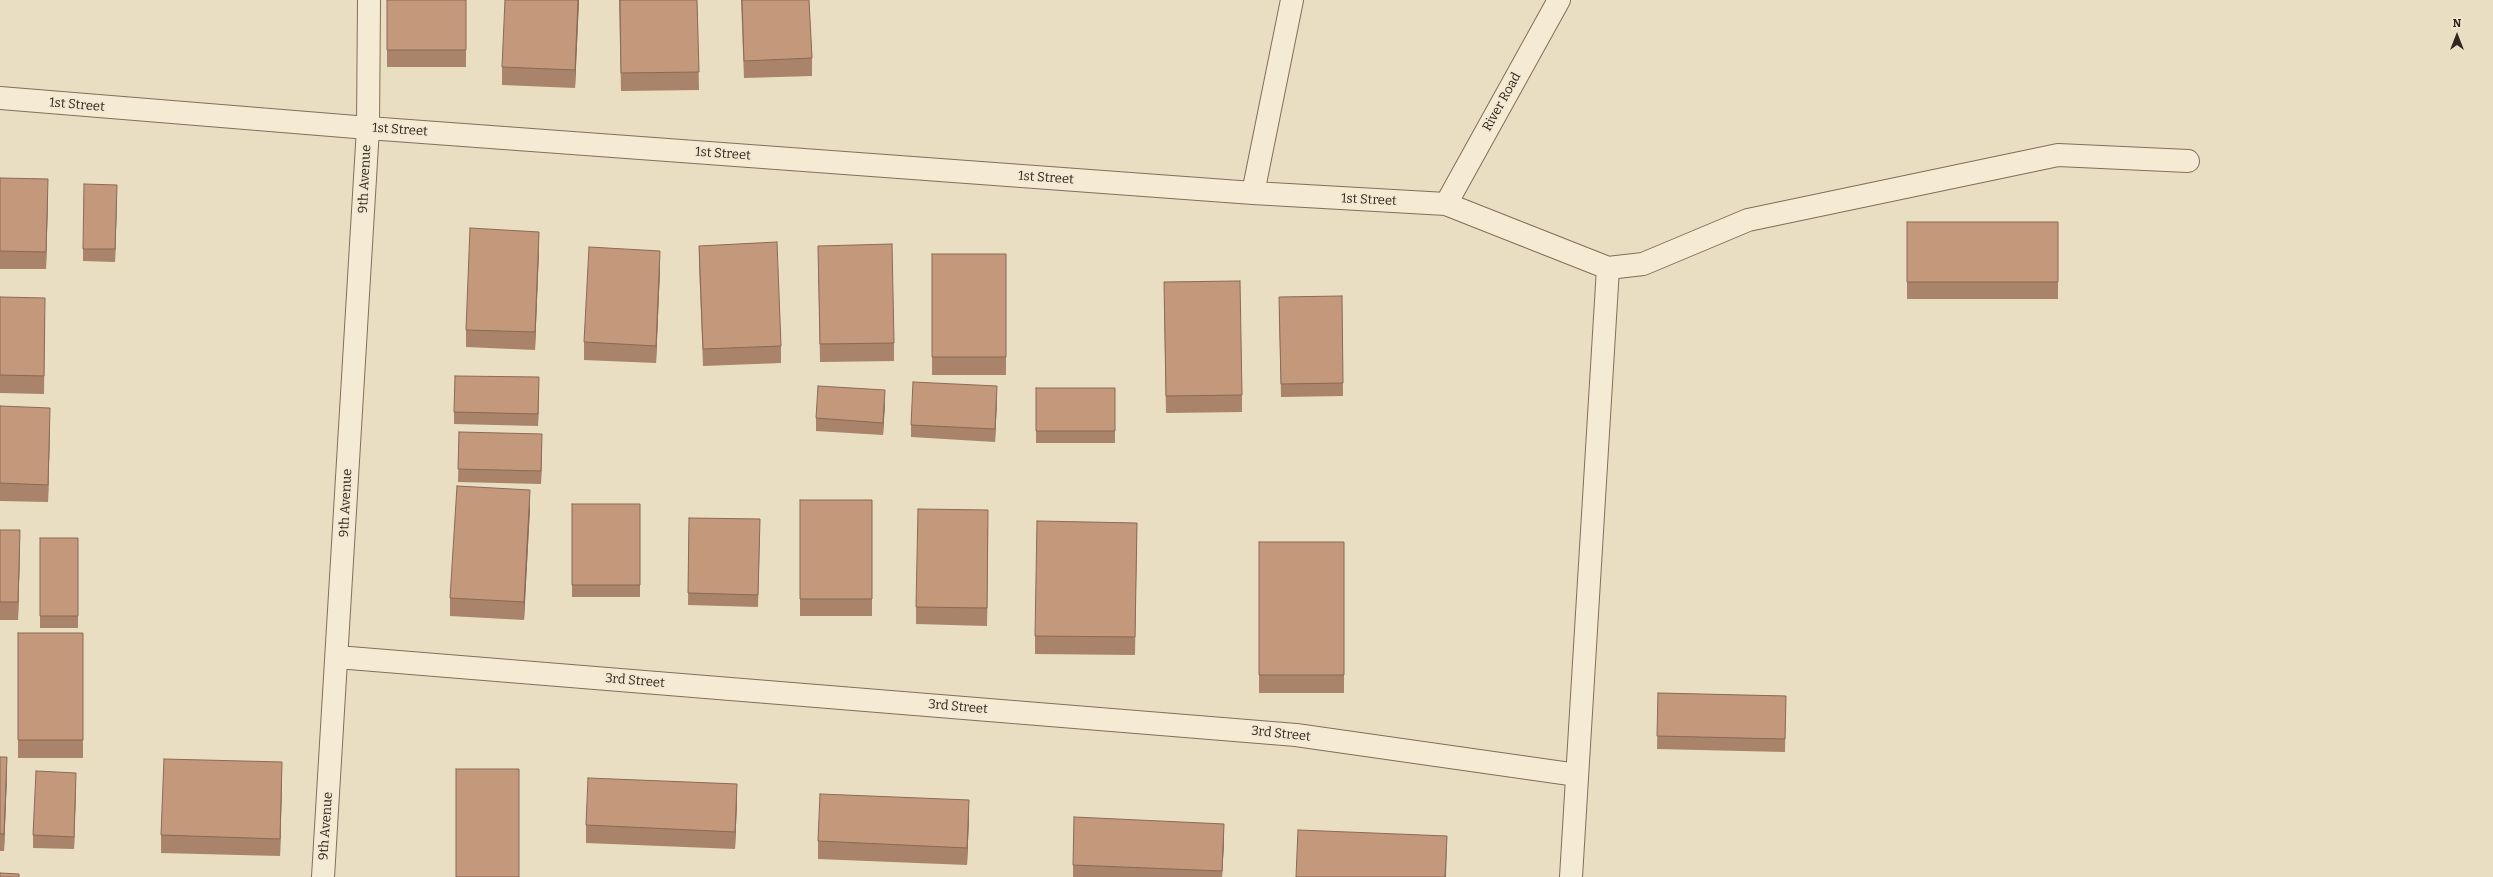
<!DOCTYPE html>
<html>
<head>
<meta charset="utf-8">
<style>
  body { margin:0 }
  #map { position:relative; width:2493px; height:877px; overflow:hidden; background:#e9ddc2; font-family:Bitter,serif }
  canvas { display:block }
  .north { position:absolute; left:2437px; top:16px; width:40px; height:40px; -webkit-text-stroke:3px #f2e7d0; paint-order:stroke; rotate:0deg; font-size:11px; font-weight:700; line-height:16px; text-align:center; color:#32271e }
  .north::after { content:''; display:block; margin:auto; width:14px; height:18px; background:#32271e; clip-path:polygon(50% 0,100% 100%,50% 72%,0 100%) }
</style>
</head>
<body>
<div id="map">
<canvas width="2493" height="877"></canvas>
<div class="north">N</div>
</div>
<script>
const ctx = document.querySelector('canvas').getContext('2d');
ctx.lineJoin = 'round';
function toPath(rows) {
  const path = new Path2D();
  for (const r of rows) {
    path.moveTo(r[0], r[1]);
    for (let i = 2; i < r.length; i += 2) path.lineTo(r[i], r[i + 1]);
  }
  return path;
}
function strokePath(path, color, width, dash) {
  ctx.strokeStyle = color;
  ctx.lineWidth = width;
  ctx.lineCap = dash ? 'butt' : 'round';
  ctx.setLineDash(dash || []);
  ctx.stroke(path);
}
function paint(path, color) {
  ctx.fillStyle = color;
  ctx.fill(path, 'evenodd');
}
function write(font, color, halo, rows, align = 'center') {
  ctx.font = font + ' Bitter,serif';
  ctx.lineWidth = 3.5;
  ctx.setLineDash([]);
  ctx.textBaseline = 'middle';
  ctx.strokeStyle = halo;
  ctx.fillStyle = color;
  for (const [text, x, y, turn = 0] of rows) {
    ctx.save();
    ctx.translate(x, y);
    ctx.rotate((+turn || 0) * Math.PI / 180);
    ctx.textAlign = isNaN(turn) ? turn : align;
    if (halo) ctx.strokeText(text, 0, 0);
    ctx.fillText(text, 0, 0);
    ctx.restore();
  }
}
const street = toPath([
  [0,98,368,128,1253,193,1446,204,1608,268,1643,264,1748,220,2058,155,2188,161],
  [1253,193,1292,0],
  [1446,204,1559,0],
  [337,657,1296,735,1577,775],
  [323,877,368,128,369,0],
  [1571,877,1608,268]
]);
const wall = toPath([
  [387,0,466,0,466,67,387,67],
  [579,0,575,88,502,85,502,67],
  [619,0,697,0,699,90,621,91],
  [741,0,809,0,812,58,812,76,744,78],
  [0,178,48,196,46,269,0,269],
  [117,197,115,262,83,261,83,249],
  [1907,222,2058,222,2058,299,1907,299],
  [699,246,781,346,781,363,703,366,699,263],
  [818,246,894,343,894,361,820,362],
  [539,249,535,350,466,347,466,330],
  [932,254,1006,254,1006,375,932,375],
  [660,269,656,363,584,360,584,342],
  [1342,296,1343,396,1281,397,1279,310],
  [0,297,45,316,44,394,0,393],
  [1164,299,1242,395,1242,412,1166,413],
  [1036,388,1115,388,1115,443,1036,443],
  [539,390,538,426,454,424,454,412],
  [997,399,995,442,911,437,911,425],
  [885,403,883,435,816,431,816,418],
  [0,406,50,426,48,502,0,501],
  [459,432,542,446,541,484,458,482],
  [800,500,872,500,872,616,800,616],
  [572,504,640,504,640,597,572,597],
  [530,508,524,620,450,616,450,598],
  [689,518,760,531,758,607,688,605],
  [1137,523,1135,655,1035,654,1035,636],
  [988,528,987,626,916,624,916,607],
  [0,530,20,548,18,620,0,620],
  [40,538,78,538,78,628,40,628],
  [1259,542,1344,542,1344,693,1259,693],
  [18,633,83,633,83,758,18,758],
  [1658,693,1786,696,1785,752,1657,749],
  [0,757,7,775,4,851,0,851],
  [282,780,280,856,161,853,161,835],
  [76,785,74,849,33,848,33,835],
  [737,802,735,849,586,843,586,825],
  [969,818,967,865,818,859,818,841],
  [1224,841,1222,877,1073,877,1073,865]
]);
const shadedWall = toPath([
  [578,0,579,0,575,88,575,70],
  [48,179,48,196,46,269,46,252],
  [117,185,117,197,115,262,115,249],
  [539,232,539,249,535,350,535,332],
  [660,251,660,269,656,363,656,346],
  [539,377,539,390,538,426,538,414],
  [997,386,997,399,995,442,995,429],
  [885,390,885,403,883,435,883,423],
  [50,408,50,426,48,502,48,485],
  [542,434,542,446,541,484,541,471],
  [530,490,530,508,524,620,524,602],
  [988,510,988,528,987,626,987,608],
  [20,530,20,548,18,620,18,602],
  [7,757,7,775,4,851,4,834],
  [282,762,282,780,280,856,280,839],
  [76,773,76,785,74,849,74,837],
  [737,784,737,802,735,849,735,832],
  [969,800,969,818,967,865,967,848],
  [1224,824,1224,841,1222,877,1222,871],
  [1447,836,1446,877,1445,877]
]);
const building = toPath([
  [387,0,466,0,466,50,387,50,387,0],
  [505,0,578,0,575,70,502,67,505,0],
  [620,0,697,0,699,72,621,73,620,0],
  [742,0,809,0,812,58,744,61,742,0],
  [0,178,48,179,46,252,0,251,0,178],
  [84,184,117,185,115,249,83,249,84,184],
  [1907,222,2058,222,2058,282,1907,282,1907,222],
  [470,228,539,232,535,332,466,330,470,228],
  [777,242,781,346,703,349,699,246,777,242],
  [892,244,894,343,820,344,818,246,892,244],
  [589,247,660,251,656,346,584,342,589,247],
  [932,254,1006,254,1006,357,932,357,932,254],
  [1240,281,1242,395,1166,396,1164,282,1240,281],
  [1342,296,1343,383,1281,384,1279,297,1342,296],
  [0,297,45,298,44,376,0,375,0,297],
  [455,376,539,377,538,414,454,412,455,376],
  [913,382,997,386,995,429,911,425,913,382],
  [818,386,885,390,883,423,816,418,818,386],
  [1036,388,1115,388,1115,431,1036,431,1036,388],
  [0,406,50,408,48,485,0,483,0,406],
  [459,432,542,434,541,471,458,469,459,432],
  [457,486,530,490,524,602,450,598,457,486],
  [800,500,872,500,872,599,800,599,800,500],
  [572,504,640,504,640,585,572,585,572,504],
  [918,509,988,510,987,608,916,607,918,509],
  [689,518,760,519,758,595,688,593,689,518],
  [1037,521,1137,523,1135,637,1035,636,1037,521],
  [0,530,20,530,18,602,0,602,0,530],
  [40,538,78,538,78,616,40,616,40,538],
  [1259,542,1344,542,1344,675,1259,675,1259,542],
  [18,633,83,633,83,740,18,740,18,633],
  [1658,693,1786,696,1785,739,1657,736,1658,693],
  [0,757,7,757,4,834,0,834,0,757],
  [164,759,282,762,280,839,161,835,164,759],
  [456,769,519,769,519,877,456,877,456,769],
  [36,771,76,773,74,837,33,835,36,771],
  [588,778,737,784,735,832,586,825,588,778],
  [820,794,969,800,967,848,818,841,820,794],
  [1074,817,1224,824,1222,871,1073,865,1074,817],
  [1298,830,1447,836,1445,877,1296,877,1298,830],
  [0,873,19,874,19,877,0,877,0,873]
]);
const streetNames = [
  ["River Road",1502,102,-61],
  ["1st Street",77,105,5],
  ["1st Street",400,130,4],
  ["1st Street",723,154,4],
  ["1st Street",1046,178,4],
  ["9th Avenue",365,179,-87],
  ["1st Street",1369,200,3],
  ["9th Avenue",346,503,-87],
  ["3rd Street",635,681,5],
  ["3rd Street",958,707,5],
  ["3rd Street",1281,734,6],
  ["9th Avenue",326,826,-86]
];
strokePath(street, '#816e5b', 24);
strokePath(street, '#f5ebd4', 22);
paint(wall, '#a9836a');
paint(shadedWall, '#896a56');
paint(building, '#c4987b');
strokePath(building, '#896a56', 1);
write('13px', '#32271e', '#f2e7d0', streetNames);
</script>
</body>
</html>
